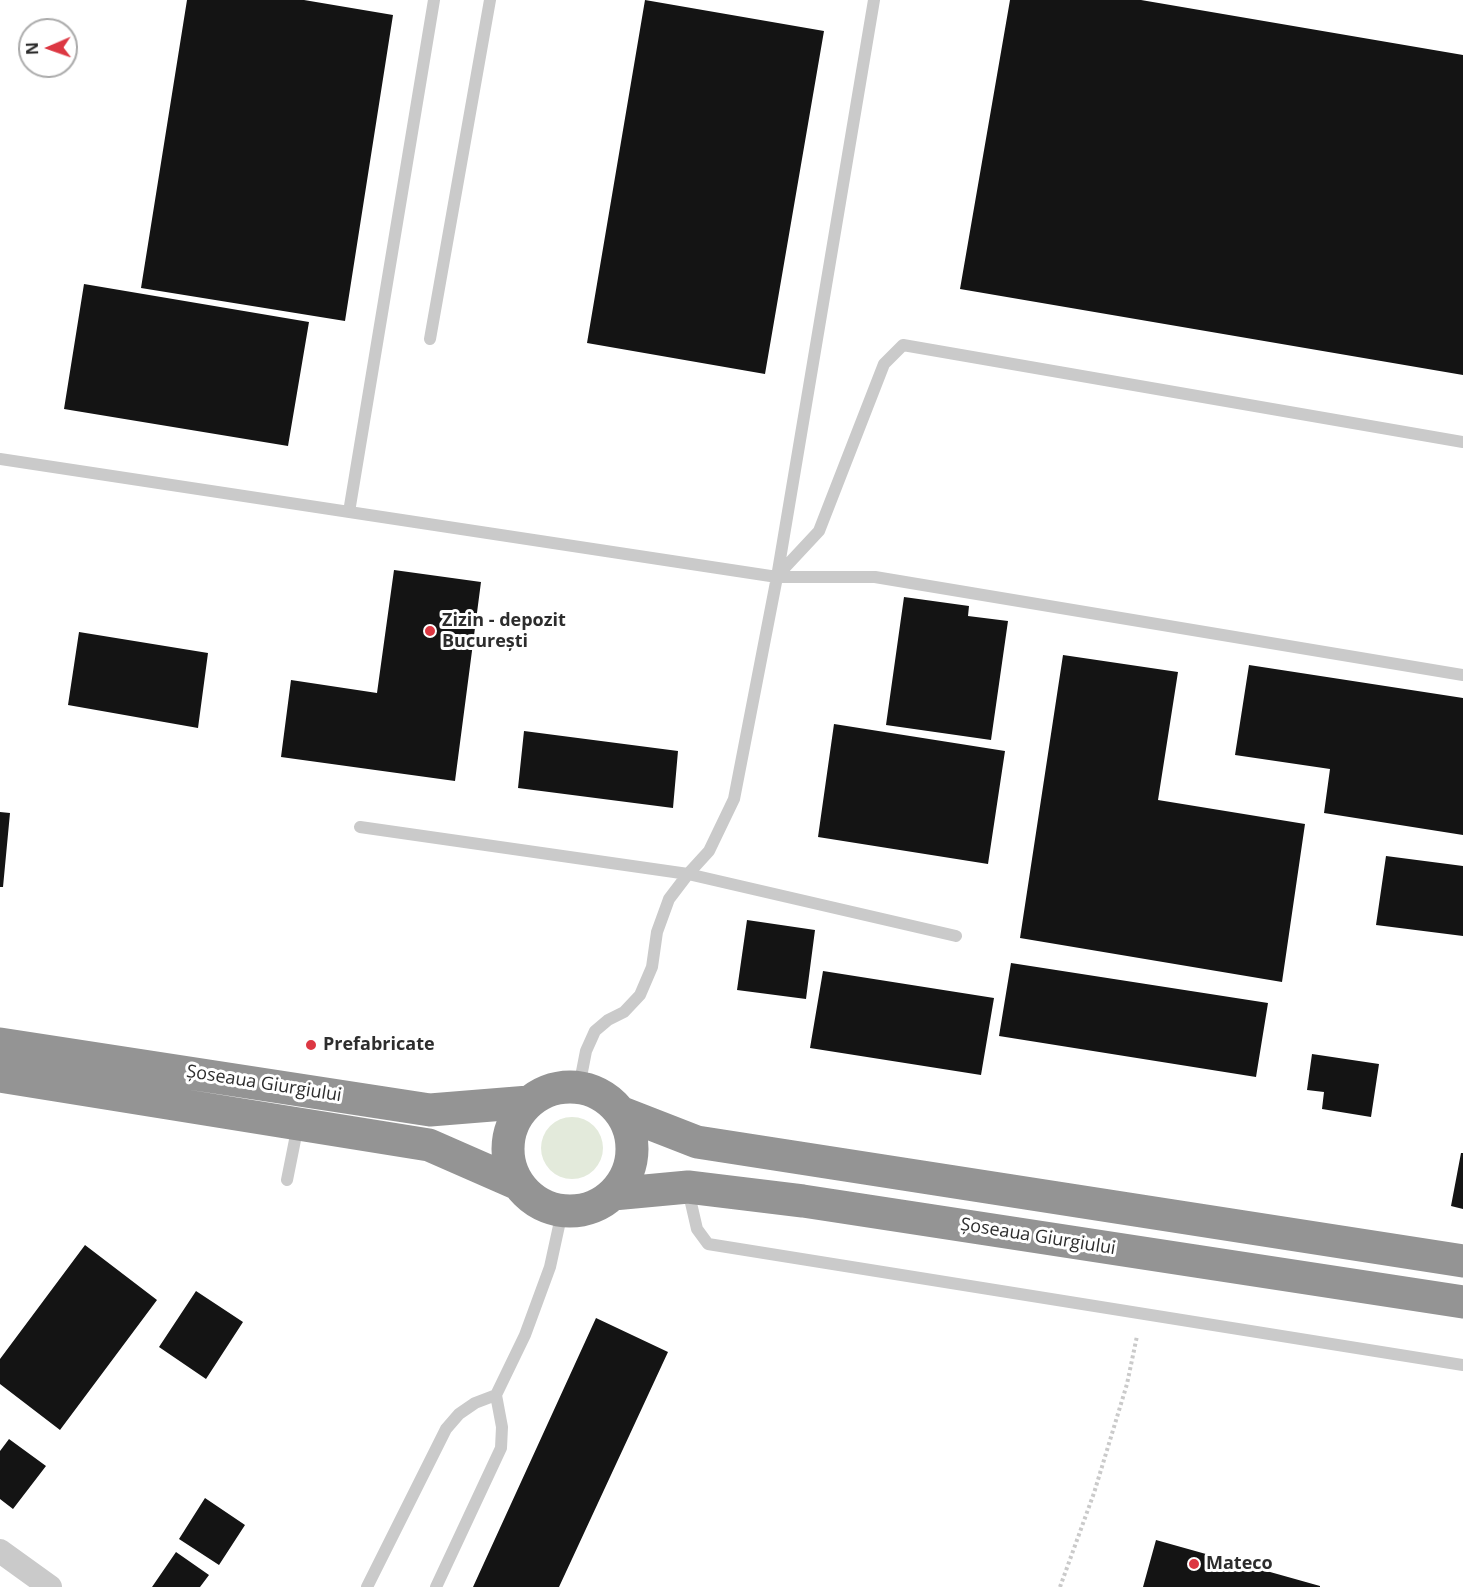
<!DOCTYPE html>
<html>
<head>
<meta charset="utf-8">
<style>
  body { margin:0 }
  #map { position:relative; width:1463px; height:1587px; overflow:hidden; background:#fff; font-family:"Open Sans",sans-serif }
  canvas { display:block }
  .north { position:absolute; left:18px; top:18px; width:60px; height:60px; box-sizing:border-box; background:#fff; border:2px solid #ababab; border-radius:50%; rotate:268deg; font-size:16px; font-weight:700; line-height:24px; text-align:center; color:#2d2d2d }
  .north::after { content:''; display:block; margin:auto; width:21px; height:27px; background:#dc3742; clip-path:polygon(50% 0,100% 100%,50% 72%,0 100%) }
</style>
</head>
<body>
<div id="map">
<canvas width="1463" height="1587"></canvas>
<div class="north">N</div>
</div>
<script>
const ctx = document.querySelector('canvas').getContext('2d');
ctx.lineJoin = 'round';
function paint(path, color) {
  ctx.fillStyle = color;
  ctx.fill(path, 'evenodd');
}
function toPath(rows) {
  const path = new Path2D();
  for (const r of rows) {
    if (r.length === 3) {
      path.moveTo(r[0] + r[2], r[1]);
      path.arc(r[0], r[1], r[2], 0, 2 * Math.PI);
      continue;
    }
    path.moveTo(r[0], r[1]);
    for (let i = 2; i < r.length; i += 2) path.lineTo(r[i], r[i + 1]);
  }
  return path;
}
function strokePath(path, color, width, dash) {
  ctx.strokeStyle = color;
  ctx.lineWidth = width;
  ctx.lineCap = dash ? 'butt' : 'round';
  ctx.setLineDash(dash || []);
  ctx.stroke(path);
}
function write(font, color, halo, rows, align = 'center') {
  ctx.font = font + ' "Open Sans",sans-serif';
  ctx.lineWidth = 6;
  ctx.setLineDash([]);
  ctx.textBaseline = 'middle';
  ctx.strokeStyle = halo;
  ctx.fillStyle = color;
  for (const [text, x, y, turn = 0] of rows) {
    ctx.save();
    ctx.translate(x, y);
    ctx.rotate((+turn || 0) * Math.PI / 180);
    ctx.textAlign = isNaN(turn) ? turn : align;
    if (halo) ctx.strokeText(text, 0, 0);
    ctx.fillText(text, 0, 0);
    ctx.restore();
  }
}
const green = toPath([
  [572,1148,31]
]);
const building = toPath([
  [187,0,304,0,393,15,345,321,141,288],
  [645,0,824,31,765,374,587,343],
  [1010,0,1141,0,1463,55,1463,375,960,289],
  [84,284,309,322,288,446,64,409],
  [394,570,481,582,455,781,281,757,291,680,377,693],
  [904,597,969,606,968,616,1008,621,991,740,886,725],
  [79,632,208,653,198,728,68,705],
  [1063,655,1178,672,1158,800,1305,824,1282,982,1020,938],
  [1249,665,1463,698,1463,835,1324,813,1330,769,1235,755],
  [834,724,1005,751,988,864,818,837],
  [524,731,678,751,673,808,518,788],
  [0,812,10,813,3,887,0,887],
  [1386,856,1463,866,1463,936,1376,925],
  [747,920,815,930,806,999,737,990],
  [1011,963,1268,1003,1256,1077,999,1036],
  [823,971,994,998,981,1075,810,1048],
  [1312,1054,1379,1064,1371,1117,1322,1109,1324,1092,1307,1090],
  [1461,1153,1463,1153,1463,1209,1451,1206],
  [85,1245,157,1300,60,1430,0,1384,0,1359],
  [196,1291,243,1322,206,1379,159,1347],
  [596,1318,668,1352,559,1587,473,1587],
  [9,1439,46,1466,13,1509,0,1499,0,1451],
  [205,1498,245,1525,219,1565,179,1539],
  [1156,1540,1320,1586,1320,1587,1143,1587],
  [176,1552,209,1575,200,1587,152,1587]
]);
const path = toPath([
  [1060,1587,1094,1493,1127,1384,1137,1336]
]);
const lane = toPath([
  [430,339,490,0],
  [0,459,777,577,875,577,1463,675],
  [349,512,434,0],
  [777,576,819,531,884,364,903,345,1463,442],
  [360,827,688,874,956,936],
  [579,1087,586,1051,595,1031,608,1020,624,1012,640,995,652,967,657,932,669,899,688,874,709,851,734,799,777,577,874,0],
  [287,1180,298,1125],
  [688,1190,697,1229,708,1244,1463,1365],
  [367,1587,446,1429,459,1414,475,1403,496,1395],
  [436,1587,501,1448,502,1427,496,1395,525,1335,550,1267,562,1212]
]);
const street = toPath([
  [0,1551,50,1587]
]);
const highway = toPath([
  [0,1044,430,1110,529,1102],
  [0,1076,429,1145,518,1184],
  [570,1149,62],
  [620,1112,697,1142,1463,1261],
  [613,1194,688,1187,803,1201,1463,1302]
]);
const markers = [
  [430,631,6,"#dc3742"],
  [311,1045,6,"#dc3742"],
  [1194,1564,6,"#dc3742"]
];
const poiNames = [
  ["Zizin - depozit",442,621],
  ["București",442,642],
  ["Prefabricate",323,1045],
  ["Mateco",1206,1564]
];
const streetNames = [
  ["Șoseaua Giurgiului",264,1084,9],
  ["Șoseaua Giurgiului",1038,1237,9]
];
paint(green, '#e3eadb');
paint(building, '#141414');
strokePath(path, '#cacaca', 4, [3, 3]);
strokePath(lane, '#cacaca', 12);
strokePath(street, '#cacaca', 24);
strokePath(highway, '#949494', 33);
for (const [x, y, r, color] of markers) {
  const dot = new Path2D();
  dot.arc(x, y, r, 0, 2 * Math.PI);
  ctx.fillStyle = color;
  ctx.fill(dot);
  strokePath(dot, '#fff', 2);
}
write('bold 18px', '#2d2d2d', '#fff', poiNames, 'left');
write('18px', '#2d2d2d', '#fff', streetNames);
</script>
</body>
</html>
